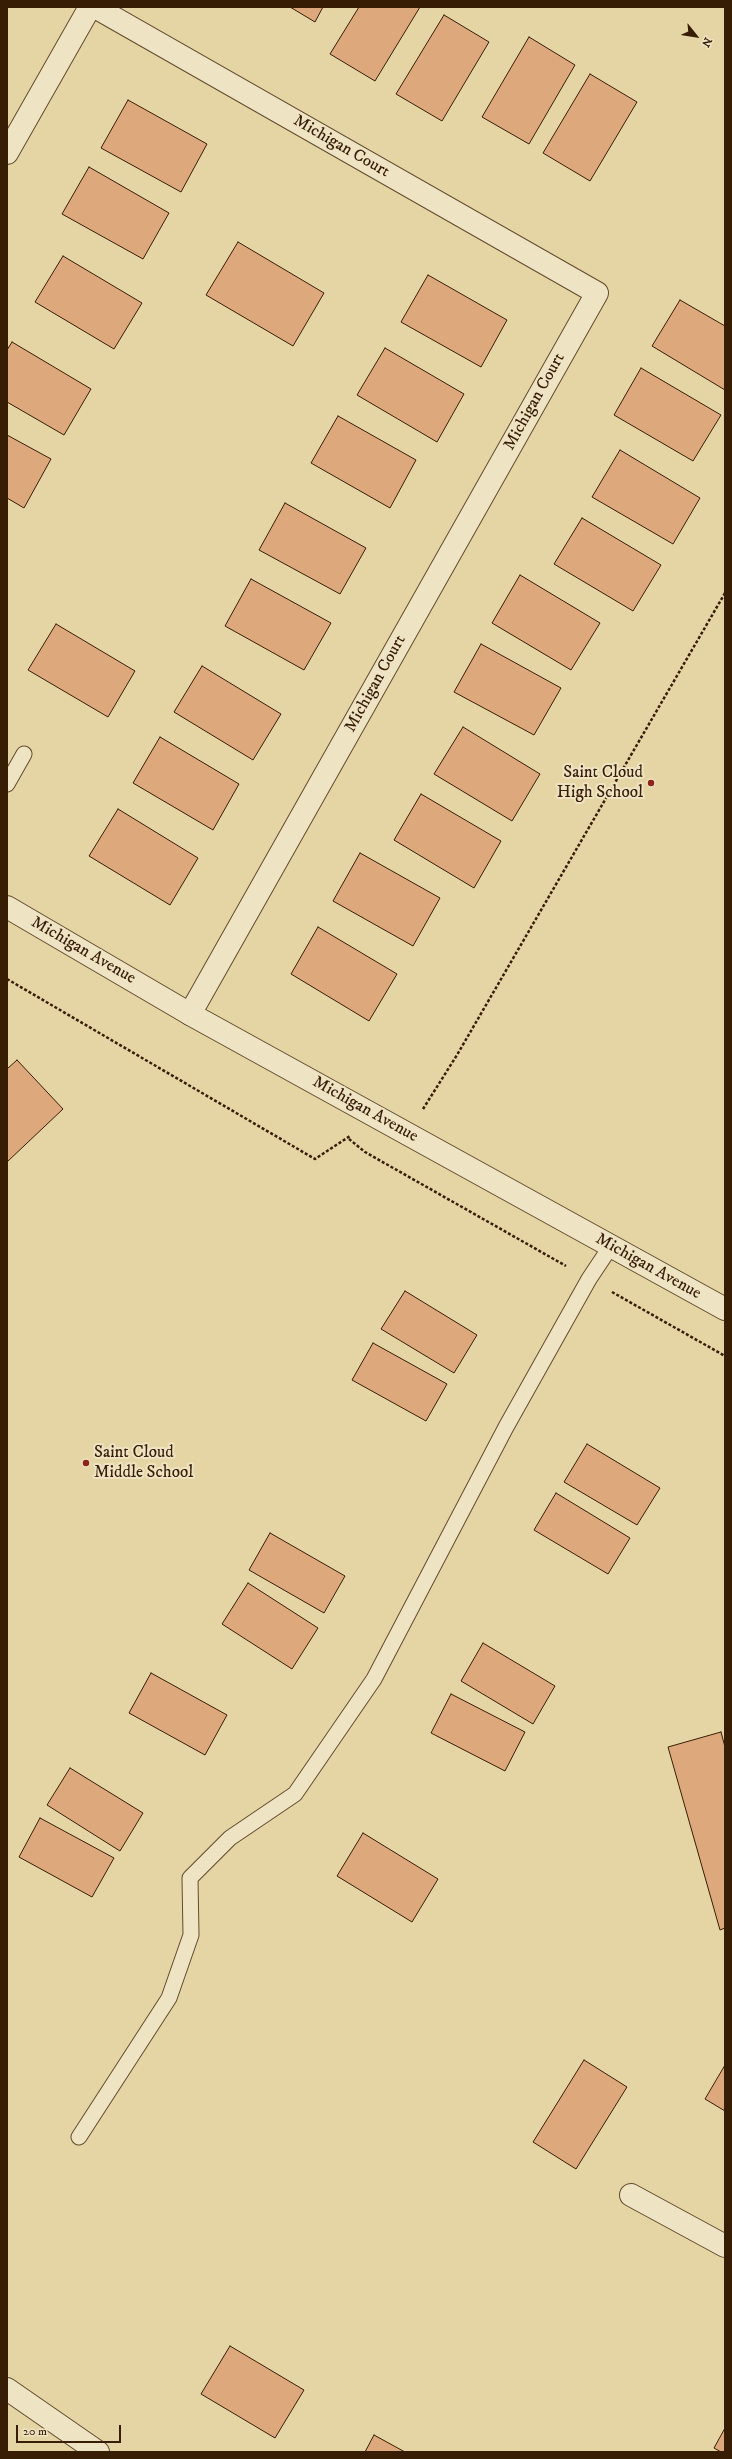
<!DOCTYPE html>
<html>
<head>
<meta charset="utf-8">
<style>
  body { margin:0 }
  #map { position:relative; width:732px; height:2459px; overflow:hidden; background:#e5d5a5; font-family:"IM FELL DW Pica",serif }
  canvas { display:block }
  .frame { position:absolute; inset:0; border:8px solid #381d05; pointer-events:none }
  .north { position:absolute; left:676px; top:16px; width:40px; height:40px; -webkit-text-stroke:3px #eee4c4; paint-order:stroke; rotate:120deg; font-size:11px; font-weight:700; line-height:16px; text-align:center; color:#381d05 }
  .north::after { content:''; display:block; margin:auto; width:14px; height:18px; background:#381d05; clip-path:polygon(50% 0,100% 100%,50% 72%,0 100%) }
  .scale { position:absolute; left:16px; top:2425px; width:105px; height:18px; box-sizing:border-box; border:2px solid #381d05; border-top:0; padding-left:5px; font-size:12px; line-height:14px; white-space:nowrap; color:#381d05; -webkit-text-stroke:3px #eee4c4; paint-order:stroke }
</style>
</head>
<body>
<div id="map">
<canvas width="732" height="2459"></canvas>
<div class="frame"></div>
<div class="north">N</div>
<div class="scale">20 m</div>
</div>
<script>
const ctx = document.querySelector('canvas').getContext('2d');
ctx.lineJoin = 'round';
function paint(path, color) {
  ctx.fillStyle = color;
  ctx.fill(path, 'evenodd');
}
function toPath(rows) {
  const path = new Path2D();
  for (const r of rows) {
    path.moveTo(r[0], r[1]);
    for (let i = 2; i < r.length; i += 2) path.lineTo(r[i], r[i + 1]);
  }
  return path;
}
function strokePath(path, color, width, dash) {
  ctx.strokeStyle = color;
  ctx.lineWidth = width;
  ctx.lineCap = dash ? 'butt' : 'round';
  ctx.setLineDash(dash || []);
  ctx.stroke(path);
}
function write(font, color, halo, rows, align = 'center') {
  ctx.font = font + ' "IM FELL DW Pica",serif';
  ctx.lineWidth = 4;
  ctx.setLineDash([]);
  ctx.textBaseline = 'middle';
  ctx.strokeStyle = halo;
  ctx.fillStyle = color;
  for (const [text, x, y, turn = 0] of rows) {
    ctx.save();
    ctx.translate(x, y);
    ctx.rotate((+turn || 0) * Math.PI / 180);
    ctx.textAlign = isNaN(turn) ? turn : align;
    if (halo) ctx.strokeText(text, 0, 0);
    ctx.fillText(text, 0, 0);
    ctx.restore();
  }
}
const building = toPath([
  [290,7,323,7,315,22,290,7],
  [359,7,420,7,375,81,330,54,359,7],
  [444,15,489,42,442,121,396,94,444,15],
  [529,37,575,65,529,144,482,117,529,37],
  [590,74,637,102,590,181,543,153,590,74],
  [128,100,207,144,181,192,101,148,128,100],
  [89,167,169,213,143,259,62,214,89,167],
  [238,242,324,293,293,346,206,295,238,242],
  [63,256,142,303,114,349,35,302,63,256],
  [428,275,507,320,481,367,401,322,428,275],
  [680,300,725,326,725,390,652,346,680,300],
  [12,342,91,389,64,435,7,402,7,350,12,342],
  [385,348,464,394,437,442,357,395,385,348],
  [641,368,721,415,693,461,614,415,641,368],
  [338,416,416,460,390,508,311,463,338,416],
  [7,435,51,459,24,508,7,498,7,435],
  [620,450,700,498,673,544,592,497,620,450],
  [285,503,366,548,340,594,259,550,285,503],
  [582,518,661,565,633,611,554,564,582,518],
  [520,575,600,623,571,670,492,623,520,575],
  [251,579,331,623,304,670,225,626,251,579],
  [56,624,135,671,108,717,28,670,56,624],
  [481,644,561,688,534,735,454,692,481,644],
  [202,666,281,714,253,760,174,712,202,666],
  [463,727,540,774,512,821,434,774,463,727],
  [160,737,239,784,213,830,133,783,160,737],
  [421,794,501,841,474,888,394,840,421,794],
  [118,809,198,858,170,905,89,856,118,809],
  [360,853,440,898,413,946,333,901,360,853],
  [318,927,397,974,369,1021,291,974,318,927],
  [17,1060,63,1109,7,1162,7,1069,17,1060],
  [405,1291,477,1335,454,1373,381,1329,405,1291],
  [373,1343,447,1384,426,1421,352,1380,373,1343],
  [587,1444,660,1488,637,1525,564,1482,587,1444],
  [556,1493,630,1538,608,1574,534,1530,556,1493],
  [270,1533,345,1576,324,1613,249,1570,270,1533],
  [248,1583,318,1628,292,1669,222,1624,248,1583],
  [483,1643,555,1686,533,1724,461,1681,483,1643],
  [151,1673,227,1715,205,1755,129,1713,151,1673],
  [451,1694,525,1732,505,1771,431,1733,451,1694],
  [721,1732,725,1747,725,1928,720,1930,668,1747,721,1732],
  [70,1768,143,1813,120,1851,47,1805,70,1768],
  [40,1818,114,1858,92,1897,19,1857,40,1818],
  [363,1833,438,1879,412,1922,337,1876,363,1833],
  [584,2060,627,2087,576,2169,533,2142,584,2060],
  [725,2065,725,2111,705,2099,725,2065],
  [230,2346,304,2390,275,2438,201,2394,230,2346],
  [725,2428,725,2452,721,2452,714,2448,725,2428],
  [374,2435,405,2452,365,2452,374,2435]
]);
const path = toPath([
  [7,979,315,1159,350,1136],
  [423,1109,457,1055,725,593],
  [349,1139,365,1152,566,1266],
  [612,1292,725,1356]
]);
const service = toPath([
  [7,784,24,754],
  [79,2137,169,1998,191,1935,190,1878,230,1838,295,1794,374,1679,506,1427,589,1279,611,1246]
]);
const minor = toPath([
  [95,7,597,293,190,1014],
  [7,153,90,7],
  [631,2195,725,2246],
  [7,2389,98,2452]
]);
const tertiary = toPath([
  [7,907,190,1014,725,1309]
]);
const markers = [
  [651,783,4,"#8f2418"],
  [86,1463,4,"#8f2418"]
];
const streetNames = [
  ["Michigan Court",341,147,30],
  ["Michigan Court",535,402,-61],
  ["Michigan Court",376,684,-61],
  ["Michigan Avenue",83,951,30],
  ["Michigan Avenue",365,1110,29],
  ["Michigan Avenue",648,1267,29]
];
const poiNames = [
  ["Saint Cloud",643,773],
  ["High School",643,793],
  ["Saint Cloud",94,1453,"left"],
  ["Middle School",94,1473,"left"]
];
paint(building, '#dda97c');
strokePath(building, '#381d05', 1);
strokePath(service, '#634b2d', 17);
strokePath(minor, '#634b2d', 24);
strokePath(tertiary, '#634b2d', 24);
strokePath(path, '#381d05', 2.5, [3, 2]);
strokePath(service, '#eee4c4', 15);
strokePath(minor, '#eee4c4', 22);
strokePath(tertiary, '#eee4c4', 22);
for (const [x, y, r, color] of markers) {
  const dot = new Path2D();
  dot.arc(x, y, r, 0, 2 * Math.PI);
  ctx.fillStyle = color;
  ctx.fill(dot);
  strokePath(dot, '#eee4c4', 1.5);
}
write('17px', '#381d05', '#eee4c4', streetNames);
write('17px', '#381d05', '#eee4c4', poiNames, 'right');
</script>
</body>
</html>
